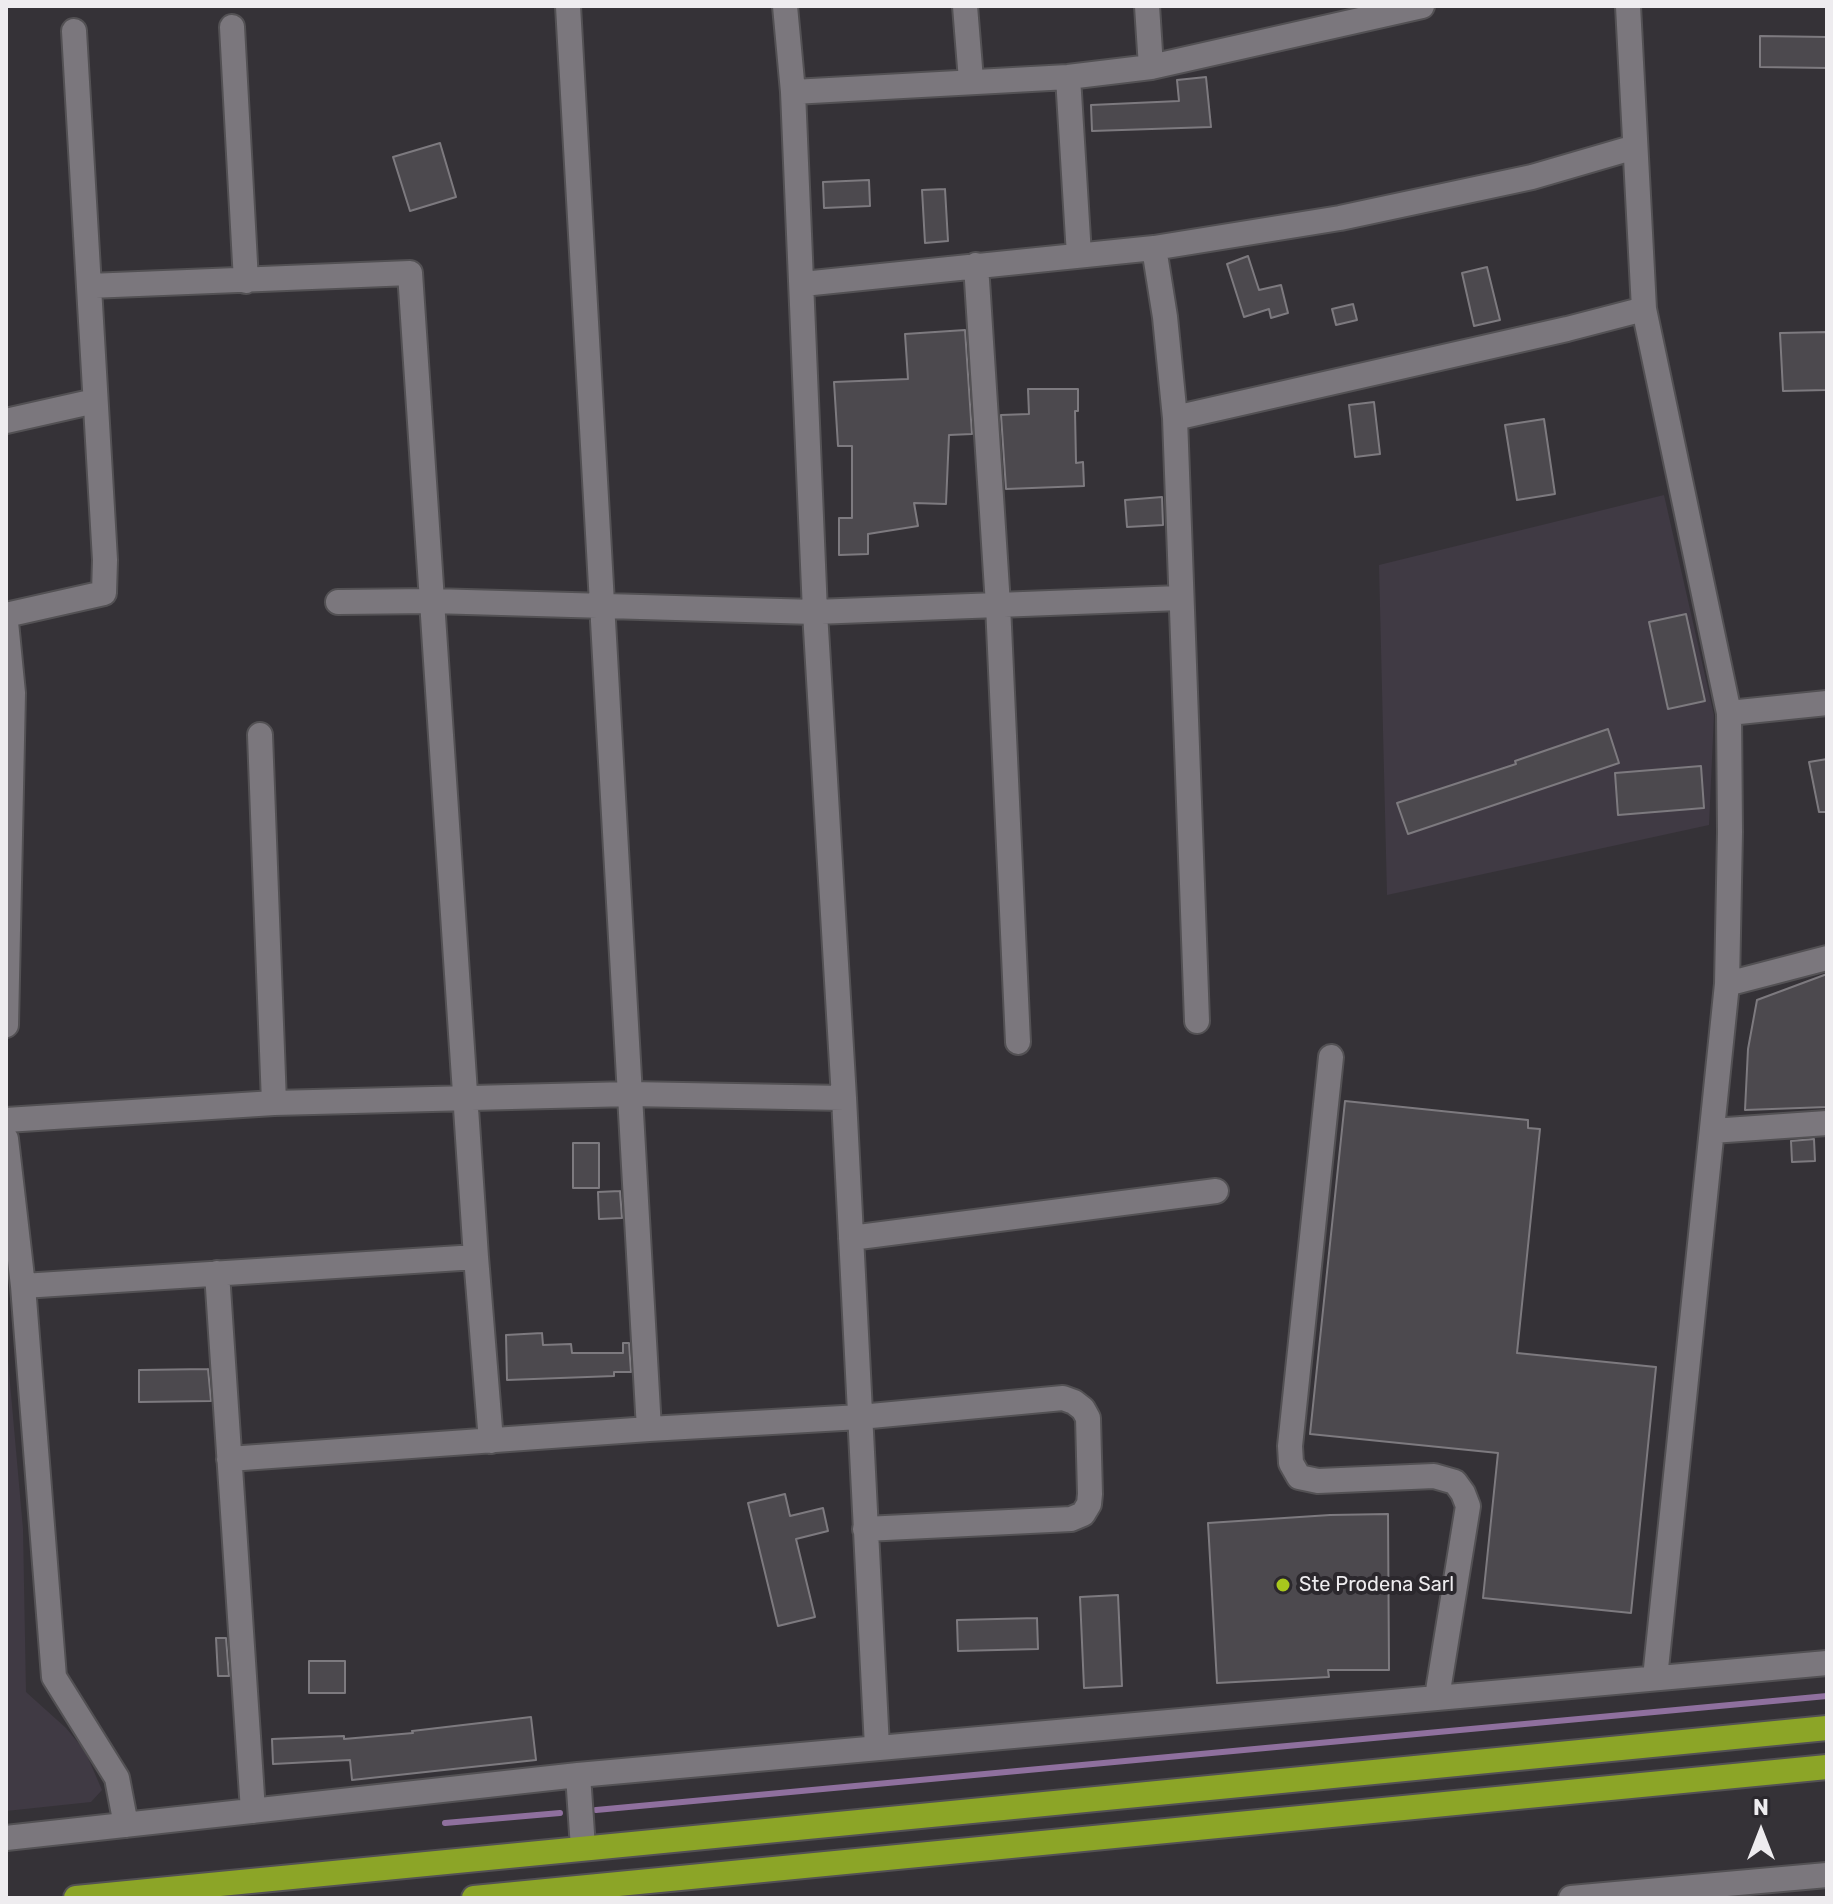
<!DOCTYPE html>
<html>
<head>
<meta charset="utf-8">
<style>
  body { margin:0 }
  #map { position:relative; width:1833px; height:1904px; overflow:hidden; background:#353237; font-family:Rubik,sans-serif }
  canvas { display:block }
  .frame { position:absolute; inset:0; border:8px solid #eeecef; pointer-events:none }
  .north { position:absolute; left:1721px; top:1792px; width:80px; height:80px; -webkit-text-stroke:6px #2b282d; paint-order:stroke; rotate:0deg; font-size:22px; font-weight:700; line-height:32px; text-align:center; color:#eeecef }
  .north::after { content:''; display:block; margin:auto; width:28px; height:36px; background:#eeecef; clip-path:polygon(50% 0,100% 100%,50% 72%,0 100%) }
</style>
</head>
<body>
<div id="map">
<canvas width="1833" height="1904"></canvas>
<div class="frame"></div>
<div class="north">N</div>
</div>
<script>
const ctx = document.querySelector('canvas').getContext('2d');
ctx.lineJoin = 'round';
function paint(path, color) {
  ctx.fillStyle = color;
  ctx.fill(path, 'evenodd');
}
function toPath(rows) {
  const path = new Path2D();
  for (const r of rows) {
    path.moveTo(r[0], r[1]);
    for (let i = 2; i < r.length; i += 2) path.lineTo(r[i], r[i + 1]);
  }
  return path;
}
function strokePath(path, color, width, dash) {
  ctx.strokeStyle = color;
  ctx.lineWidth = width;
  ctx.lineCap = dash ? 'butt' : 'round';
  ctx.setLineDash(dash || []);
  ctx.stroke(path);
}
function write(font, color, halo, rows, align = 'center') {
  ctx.font = font + ' Rubik,sans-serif';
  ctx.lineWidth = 8;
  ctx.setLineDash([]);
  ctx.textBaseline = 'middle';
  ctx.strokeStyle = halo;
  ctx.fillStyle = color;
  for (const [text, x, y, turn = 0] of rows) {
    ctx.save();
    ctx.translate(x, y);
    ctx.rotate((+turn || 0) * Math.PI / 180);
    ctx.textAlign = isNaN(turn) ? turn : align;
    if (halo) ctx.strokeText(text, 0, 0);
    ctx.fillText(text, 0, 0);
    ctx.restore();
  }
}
const built = toPath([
  [1664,495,1714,715,1709,825,1387,895,1379,565],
  [6,1338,23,1529,26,1692,66,1728,85,1751,102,1790,91,1802,6,1811]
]);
const stream = toPath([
  [596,1810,1827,1696],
  [445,1823,560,1813]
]);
const building = toPath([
  [1760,36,1827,37,1827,68,1760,67,1760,36],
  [1206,77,1211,127,1092,131,1091,105,1179,101,1177,80,1206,77],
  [440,143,456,197,410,211,393,157,440,143],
  [869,180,870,206,824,208,823,182,869,180],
  [945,189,948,241,925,243,922,190,945,189],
  [1248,256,1259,290,1281,285,1288,313,1271,318,1269,309,1244,317,1227,264,1248,256],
  [1487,267,1500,320,1474,326,1462,273,1487,267],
  [1353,304,1357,320,1336,325,1332,309,1353,304],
  [965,330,972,434,949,435,946,504,914,503,918,526,868,534,868,554,839,555,839,518,852,518,852,446,838,446,834,382,908,379,905,334,965,330],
  [1827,332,1826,390,1783,391,1780,333,1827,332],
  [1028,389,1078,389,1078,411,1075,411,1076,463,1083,462,1084,486,1006,489,1001,415,1029,414,1028,389],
  [1374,402,1380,454,1355,457,1349,405,1374,402],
  [1544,419,1555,494,1517,500,1505,425,1544,419],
  [1162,497,1163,525,1127,527,1125,500,1162,497],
  [1686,614,1705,701,1668,709,1649,622,1686,614],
  [1608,729,1619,763,1408,834,1397,803,1516,764,1515,761,1608,729],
  [1827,759,1827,812,1819,812,1809,762,1827,759],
  [1701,766,1704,808,1618,815,1615,773,1701,766],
  [1827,974,1827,1107,1745,1110,1748,1049,1757,1000,1827,974],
  [1345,1101,1528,1120,1528,1128,1540,1129,1517,1353,1656,1367,1631,1613,1483,1598,1498,1453,1310,1434,1345,1101],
  [1814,1139,1815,1161,1792,1162,1791,1141,1814,1139],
  [573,1143,599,1143,599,1188,573,1188,573,1143],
  [620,1191,622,1218,599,1219,598,1192,620,1191],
  [542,1333,543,1345,571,1344,572,1353,623,1353,623,1343,629,1343,631,1372,614,1372,614,1376,507,1380,506,1335,542,1333],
  [208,1369,211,1401,139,1402,139,1370,208,1369],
  [785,1494,790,1516,823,1508,828,1531,796,1539,815,1617,778,1626,748,1503,785,1494],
  [1388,1514,1389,1670,1328,1670,1329,1677,1217,1683,1208,1523,1330,1515,1388,1514],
  [1118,1595,1122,1686,1084,1688,1080,1597,1118,1595],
  [1037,1618,1038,1649,958,1651,957,1620,1037,1618],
  [216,1638,226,1638,229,1676,218,1676,216,1638],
  [309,1661,345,1661,345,1693,309,1693,309,1661],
  [531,1717,536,1760,352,1780,350,1760,273,1764,272,1739,344,1736,344,1739,413,1733,412,1731,531,1717]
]);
const minor = toPath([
  [568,6,649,1429],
  [785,6,793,92,815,612,844,1098,877,1747],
  [965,6,971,80],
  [1147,6,1151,67],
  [1628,6,1644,309,1729,713,1730,832,1727,984,1655,1678],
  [232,27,246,281],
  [1068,77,1079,255],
  [793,92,1068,77,1151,67,1422,6],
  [1154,248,1165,317,1175,418,1197,1021],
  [976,265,998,605,1018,1042],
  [803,284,1154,248,1340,218,1532,177,1635,147],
  [89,286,410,273,476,1257,491,1441],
  [1175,418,1567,329,1644,309],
  [6,421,95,401],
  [338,602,432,601,815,612,1180,598],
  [6,615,104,593,105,560,74,31],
  [6,622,13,693,6,1025],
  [1729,713,1827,703],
  [260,735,274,1103],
  [1727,984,1827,958],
  [1331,1057,1290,1446,1291,1463,1299,1477,1318,1481,1434,1476,1455,1482,1463,1493,1468,1506,1437,1697],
  [6,1120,274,1103,630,1094,844,1098],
  [1712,1131,1827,1123],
  [6,1139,23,1286,54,1677,117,1778,126,1825],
  [851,1238,1216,1191],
  [217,1273,253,1811],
  [23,1286,476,1257],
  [229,1459,649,1429,860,1417,1063,1398,1074,1402,1083,1409,1088,1418,1090,1494,1089,1504,1083,1514,1071,1519,865,1529],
  [578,1775,583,1848],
  [6,1838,578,1775,1827,1663],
  [1571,1898,1827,1875]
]);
const highway = toPath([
  [76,1898,1827,1728],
  [474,1898,1827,1767]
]);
const markers = [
  [1283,1585,8,"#a8c71d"]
];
const poiNames = [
  ["Ste Prodena Sarl",1299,1585]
];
paint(built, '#403a44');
strokePath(stream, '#8f709e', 6);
paint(building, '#4c494e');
strokePath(building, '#7d7a7f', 2);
strokePath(minor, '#535154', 28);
strokePath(highway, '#535154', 28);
strokePath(minor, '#7b777d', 24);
strokePath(highway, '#8ca527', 24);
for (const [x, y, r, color] of markers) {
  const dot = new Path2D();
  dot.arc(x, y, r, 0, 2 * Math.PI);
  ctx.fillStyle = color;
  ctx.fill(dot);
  strokePath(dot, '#2b282d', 3);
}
write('20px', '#eeecef', '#2b282d', poiNames, 'left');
</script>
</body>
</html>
